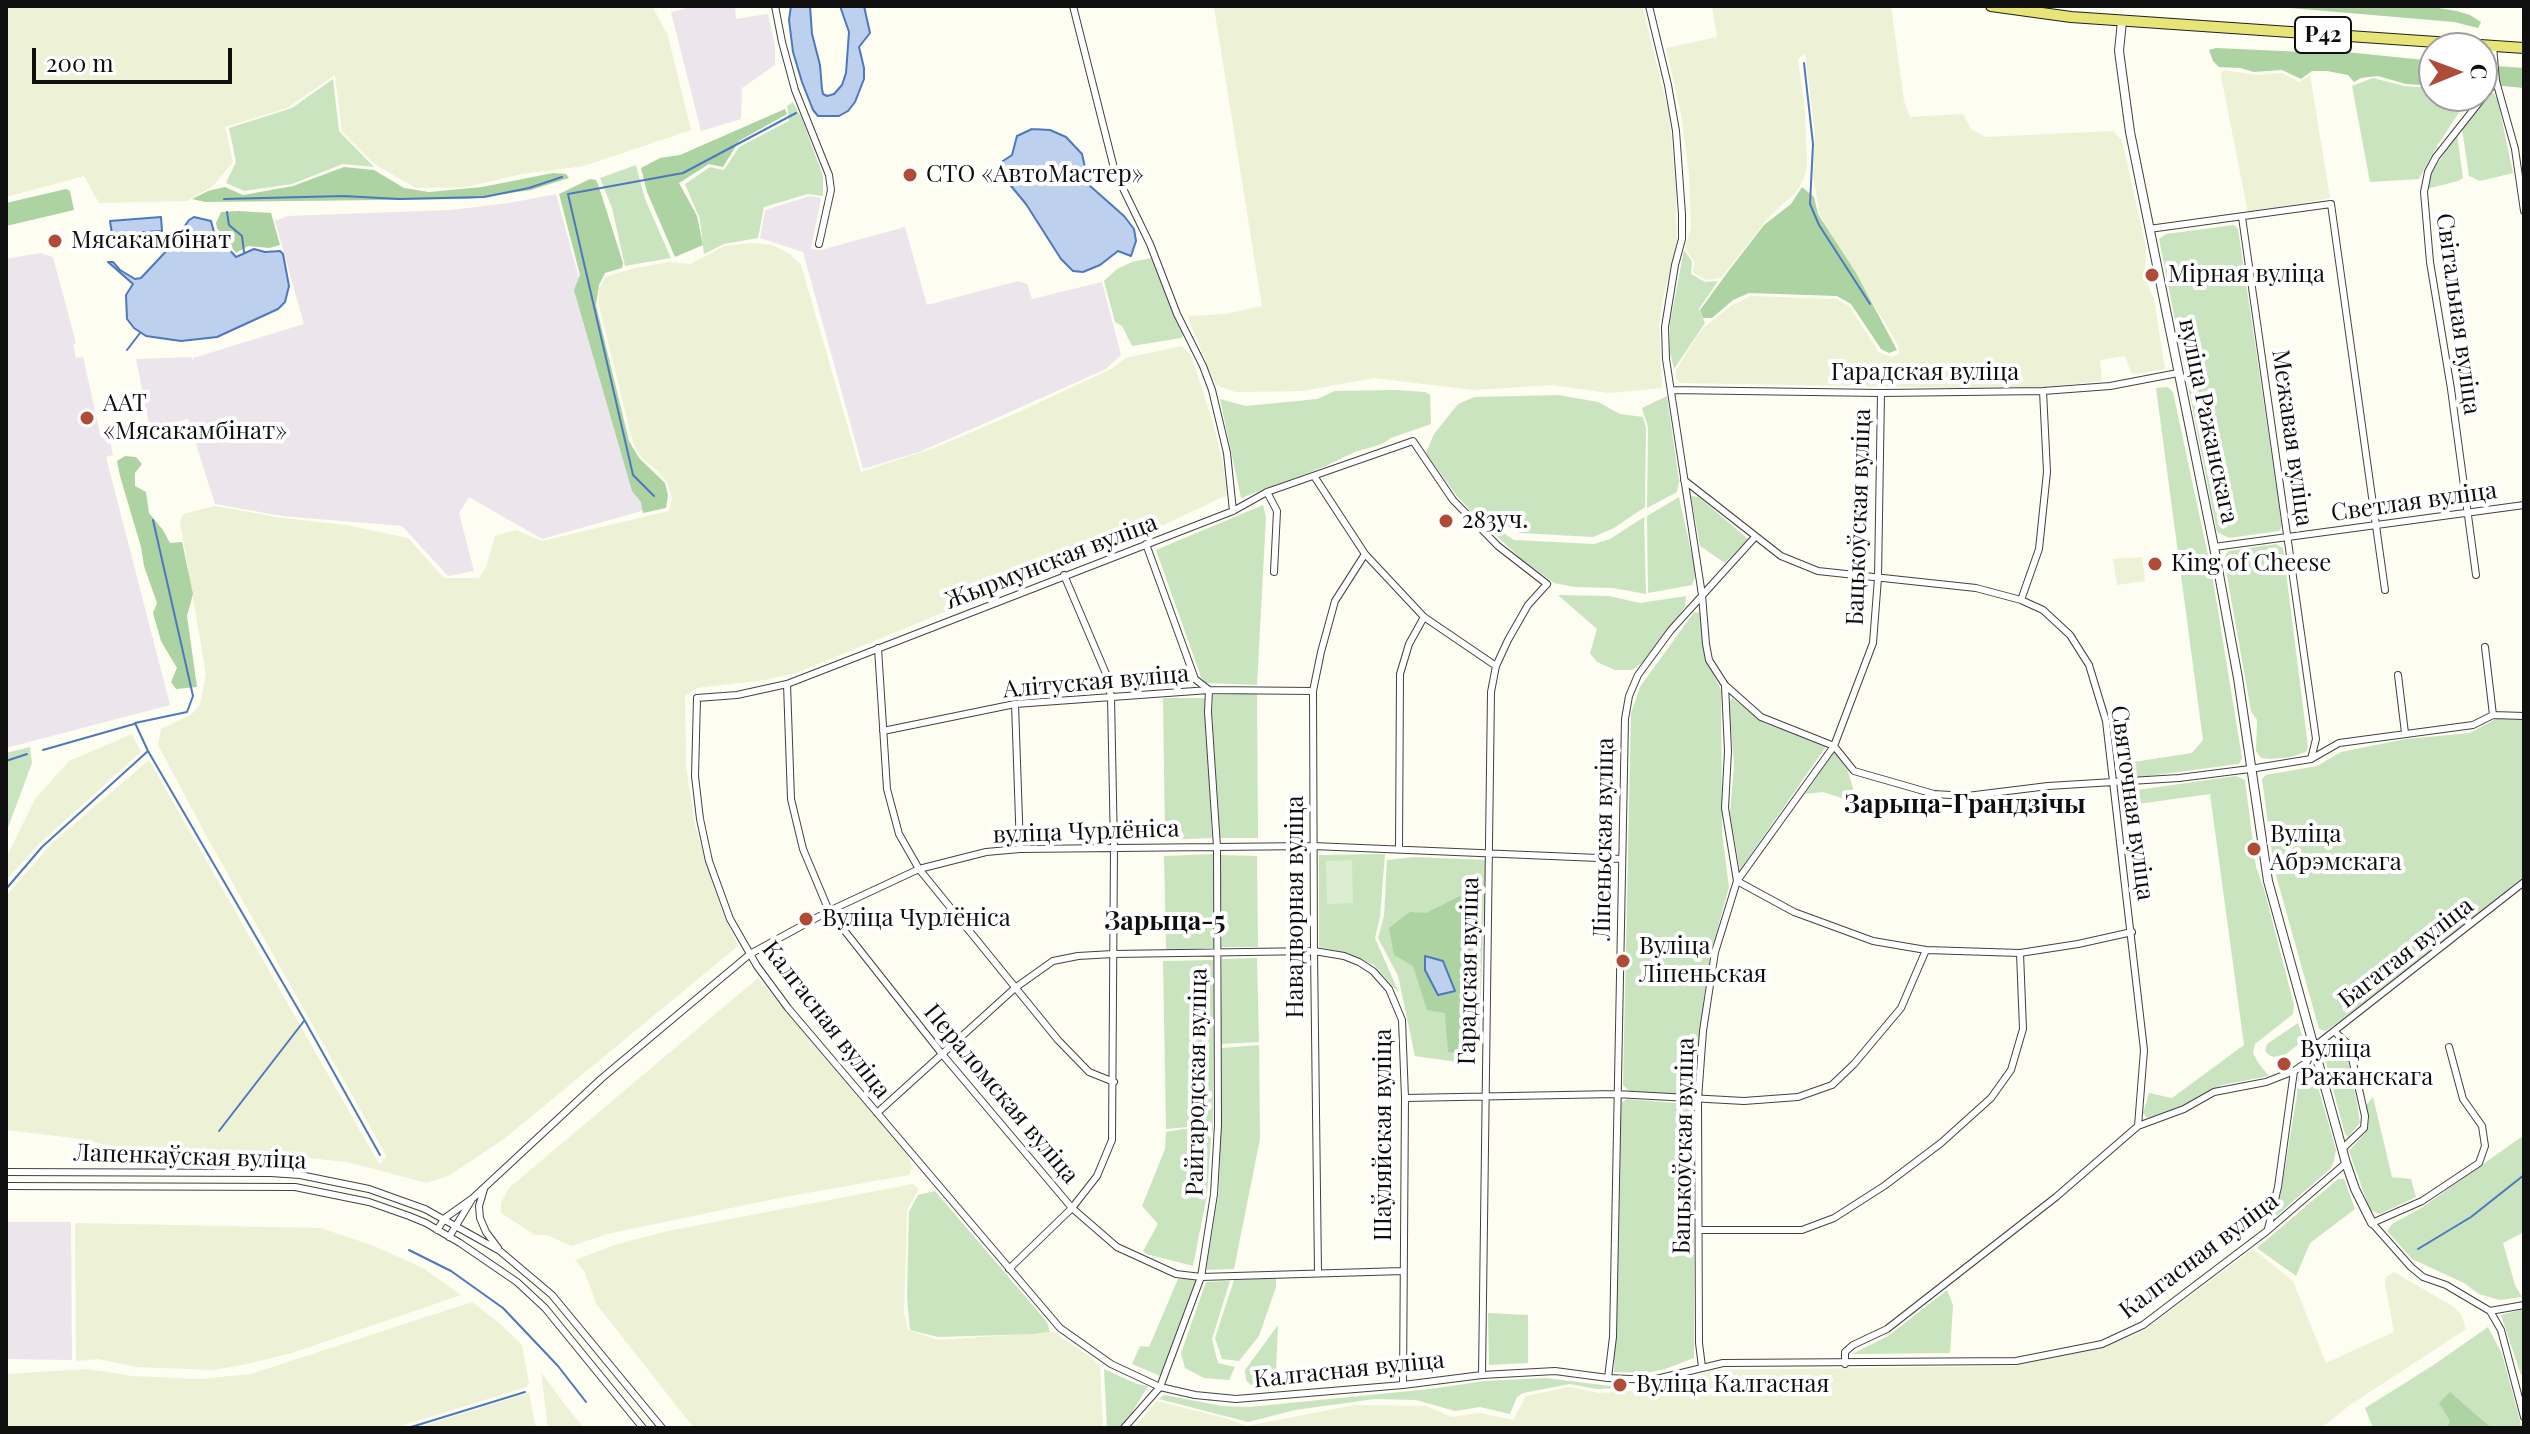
<!DOCTYPE html>
<html>
<head>
<meta charset="utf-8">
<style>
  body { margin:0 }
  #map { position:relative; width:2530px; height:1434px; overflow:hidden; background:#fdfdf2; font-family:"Playfair Display",serif }
  canvas { display:block }
  .frame { position:absolute; inset:0; border:8px solid #0f0f0f; pointer-events:none }
  .north { position:absolute; left:2418px; top:32px; width:80px; height:80px; box-sizing:border-box; background:#fff; border:2px solid #9f9f9f; border-radius:50%; rotate:89deg; font-size:22px; font-weight:700; line-height:32px; text-align:center; color:#0f0f0f }
  .north::after { content:''; display:block; margin:auto; width:28px; height:36px; background:#ae4c38; clip-path:polygon(50% 0,100% 100%,50% 72%,0 100%) }
  .scale { position:absolute; left:32px; top:48px; width:200px; height:36px; box-sizing:border-box; border:4px solid #0f0f0f; border-top:0; padding-left:10px; font-size:24px; line-height:28px; white-space:nowrap; color:#0f0f0f; -webkit-text-stroke:6px #fff; paint-order:stroke }
</style>
</head>
<body>
<div id="map">
<canvas width="2530" height="1434"></canvas>
<div class="frame"></div>
<div class="north">С</div>
<div class="scale">200 m</div>
</div>
<script>
const ctx = document.querySelector('canvas').getContext('2d');
ctx.lineJoin = 'round';
function paint(path, color) {
  ctx.fillStyle = color;
  ctx.fill(path, 'evenodd');
}
function toPath(rows) {
  const path = new Path2D();
  for (const r of rows) {
    path.moveTo(r[0], r[1]);
    for (let i = 2; i < r.length; i += 2) path.lineTo(r[i], r[i + 1]);
  }
  return path;
}
function strokePath(path, color, width, dash) {
  ctx.strokeStyle = color;
  ctx.lineWidth = width;
  ctx.lineCap = dash ? 'butt' : 'round';
  ctx.setLineDash(dash || []);
  ctx.stroke(path);
}
function write(font, color, halo, rows, align = 'center') {
  ctx.font = font + ' "Playfair Display",serif';
  ctx.lineWidth = 8;
  ctx.setLineDash([]);
  ctx.textBaseline = 'middle';
  ctx.strokeStyle = halo;
  ctx.fillStyle = color;
  for (const [text, x, y, turn = 0] of rows) {
    ctx.save();
    ctx.translate(x, y);
    ctx.rotate((+turn || 0) * Math.PI / 180);
    ctx.textAlign = isNaN(turn) ? turn : align;
    if (halo) ctx.strokeText(text, 0, 0);
    ctx.fillText(text, 0, 0);
    ctx.restore();
  }
}
const industrial = toPath([
  [695,6,735,6,736,19,768,14,775,46,775,65,742,88,741,119,701,131,671,12],
  [556,194,579,278,578,290,645,510,542,539,469,497,459,513,474,571,448,576,402,526,282,516,215,504,188,419,150,429,136,359,191,357,193,361,193,358,304,324,275,221,288,216,451,210,509,203],
  [810,196,821,198,811,249,821,250,905,227,927,305,1018,281,1027,284,1032,299,1102,282,1121,355,1106,369,981,425,919,452,863,469,803,252,760,238,765,210],
  [40,253,53,257,76,343,73,344,76,358,83,357,101,438,109,436,113,455,106,457,170,705,6,748,6,259],
  [6,1222,71,1222,72,1360,6,1359]
]);
const farmland = toPath([
  [6,6,652,6,668,36,691,130,584,166,522,174,466,187,416,188,374,164,342,132,335,75,287,108,225,127,233,162,213,186,187,201,99,203,84,176,6,197],
  [1223,6,1642,6,1669,113,1676,190,1677,244,1663,297,1659,325,1662,388,1609,393,1552,385,1474,390,1374,378,1303,391,1236,392,1216,385,1189,321,1189,316,1226,314,1262,306,1214,7],
  [1712,6,1891,6,1904,101,1910,117,1963,114,1971,129,1985,137,2113,131,2122,140,2146,248,2145,280,2154,299,2165,369,2136,374,2131,373,2125,356,2100,360,2102,381,2044,387,1964,388,1680,383,1676,378,1676,370,1701,330,1732,305,1751,296,1837,299,1849,306,1879,352,1891,357,1899,354,1898,345,1820,215,1813,176,1815,133,1805,53,1798,59,1805,111,1807,165,1804,179,1796,192,1770,216,1721,278,1706,280,1693,272,1694,262,1685,248,1691,228,1689,174,1681,113,1666,48,1717,37],
  [2223,70,2257,75,2282,73,2299,82,2310,75,2330,198,2248,213,2221,76],
  [752,243,772,245,790,254,801,265,861,472,934,448,1019,412,1111,369,1126,358,1182,346,1191,355,1213,423,1223,464,1227,495,1119,546,947,611,796,673,765,680,697,688,685,696,686,766,695,825,722,911,738,946,504,1139,450,1175,427,1183,347,1162,241,1151,139,1152,74,1138,6,1130,6,896,52,843,149,760,379,1164,387,1157,208,839,158,745,161,729,192,714,200,704,206,674,180,522,183,514,215,506,283,518,346,525,408,538,444,578,479,578,486,568,495,536,516,530,542,541,669,511,672,499,668,484,660,473,641,457,633,443,599,306,599,289,605,277,631,269,669,262,691,264,724,246],
  [2142,557,2145,581,2117,585,2113,559],
  [132,734,141,752,42,841,6,880,6,858,35,799,69,761],
  [758,978,908,1155,912,1167,909,1175,779,1198,607,1234,572,1246,547,1235,535,1235,501,1213,501,1203,509,1188],
  [913,1184,919,1189,907,1210,904,1312,908,1330,938,1340,1054,1332,1094,1360,1100,1367,1103,1428,694,1428,597,1305,584,1271,575,1260,618,1244,668,1231],
  [75,1223,321,1228,374,1246,423,1268,461,1295,292,1353,247,1364,213,1370,136,1367,99,1359,76,1361],
  [2253,1249,2293,1281,2326,1363,2394,1332,2385,1283,2386,1277,2394,1272,2454,1307,2461,1314,2466,1329,2350,1405,2321,1428,1134,1428,1157,1401,1228,1419,1247,1426,1355,1405,1426,1406,1452,1417,1480,1413,1513,1420,1526,1396,1569,1387,1599,1393,1648,1390,1713,1370,2012,1366,2107,1346,2142,1332],
  [472,1302,497,1321,522,1345,529,1383,527,1387,394,1428,6,1428,6,1374,87,1369,132,1376,199,1379,251,1374],
  [541,1372,566,1406,584,1428,548,1428],
  [529,1393,536,1428,416,1428]
]);
const green = toPath([
  [2373,78,2404,86,2434,88,2434,96,2470,96,2439,143,2419,179,2370,182,2352,86],
  [333,79,339,131,374,167,343,164,292,184,244,191,226,183,236,162,229,128,292,108],
  [2489,93,2494,93,2498,102,2513,173,2480,181,2469,176,2462,129],
  [793,102,802,119,823,176,823,196,808,194,764,207,758,238,724,244,704,254,700,219,685,184,710,167,724,170,739,147,789,121,787,106],
  [2457,134,2463,178,2458,181,2427,189,2432,172],
  [636,165,645,199,671,258,625,266,612,208,600,178],
  [2234,225,2238,229,2282,526,2279,531,2229,538,2217,532,2159,239,2166,234],
  [1684,250,1692,261,1691,274,1705,282,1718,281,1699,309,1705,323,1674,369,1670,352,1670,323],
  [1151,258,1184,334,1181,338,1132,346,1122,326,1115,322,1104,281,1117,269,1132,262],
  [2168,387,2173,392,2212,574,2242,758,2239,764,2140,777,2126,773,2118,757,2127,763,2192,753,2203,740,2156,388],
  [1395,390,1425,392,1430,395,1431,424,1391,438,1382,444,1355,452,1321,468,1241,498,1220,399,1246,406,1317,399,1335,391],
  [1559,395,1598,402,1620,414,1643,417,1646,428,1645,507,1614,528,1593,537,1520,533,1502,523,1481,522,1456,495,1426,453,1434,434,1458,404,1474,397],
  [1667,396,1679,481,1677,492,1647,508,1648,427,1642,408],
  [1691,496,1699,497,1748,539,1725,563,1700,546],
  [1679,497,1696,574,1692,585,1648,593,1647,516],
  [1263,505,1266,517,1257,685,1206,683,1201,677,1156,550],
  [1644,517,1646,594,1613,588,1575,587,1554,583,1521,559,1495,534,1502,532,1514,540,1594,544,1610,539],
  [2276,544,2283,548,2308,747,2306,752,2291,757,2271,759,2261,758,2256,751,2257,720,2251,711,2224,559,2228,551],
  [1558,595,1609,596,1640,603,1686,596,1685,607,1642,663,1632,670,1615,670,1597,662,1590,653,1597,629],
  [1694,612,1700,613,1707,662,1721,690,1722,833,1729,887,1710,956,1704,996,1695,1092,1692,1095,1629,1091,1623,1085,1631,713,1640,687],
  [1257,693,1258,838,1220,838,1212,716,1213,695],
  [1163,698,1205,698,1212,838,1165,840],
  [1732,698,1764,723,1827,745,1740,870,1730,813,1734,765,1729,702],
  [2496,719,2524,719,2524,876,2426,956,2326,1031,2319,1029,2274,868,2262,779,2266,775,2317,766,2341,752,2406,739,2470,733],
  [30,747,32,763,6,833,6,753],
  [1835,751,1848,771,1857,803,1823,792,1805,794],
  [2236,776,2245,780,2256,867,2264,889,2294,1005,2293,1014,2255,1044,2253,1053,2259,1064,2269,1076,2222,1085,2179,1108,2148,1119,2143,1113,2149,1093,2172,1098,2244,1045,2210,794,2131,805,2137,790],
  [1213,854,1214,948,1166,949,1164,856],
  [1385,854,1380,917,1375,938,1399,993,1374,965,1347,953,1319,947,1319,855],
  [1220,855,1257,856,1258,947,1222,947],
  [1415,857,1486,860,1478,1065,1415,1056,1398,976,1378,938,1384,916,1387,860],
  [1257,958,1259,1042,1221,1044,1222,959],
  [1214,960,1213,1133,1200,1126,1166,1129,1163,961],
  [2298,1023,2303,1038,2300,1043,2286,1054,2274,1057,2269,1055,2265,1051,2267,1044],
  [2332,1040,2345,1045,2357,1103,2360,1123,2348,1137,2345,1134,2323,1052],
  [1259,1045,1260,1139,1234,1269,1206,1270,1219,1190,1222,1048],
  [2308,1069,2314,1073,2336,1150,2334,1161,2331,1168,2273,1219,2281,1192,2297,1095,2298,1077],
  [2373,1097,2392,1177,2411,1179,2416,1197,2380,1214,2370,1210,2349,1151,2367,1131,2369,1122,2366,1105],
  [1627,1099,1688,1104,1694,1114,1694,1358,1665,1369,1647,1373,1614,1372,1621,1103],
  [1183,1129,1200,1130,1211,1138,1207,1195,1193,1266,1146,1254,1143,1251,1158,1224,1142,1206,1165,1149,1166,1132],
  [2524,1135,2524,1232,2503,1243,2515,1285,2522,1297,2500,1300,2479,1294,2464,1283,2412,1259,2387,1231,2392,1224,2423,1207],
  [2338,1179,2344,1179,2355,1209,2310,1243,2296,1276,2257,1248],
  [935,1191,1047,1322,1050,1332,1033,1334,938,1337,910,1330,907,1297,909,1212,918,1195],
  [1276,1278,1276,1287,1259,1336,1239,1361,1222,1359,1215,1338,1234,1280],
  [1178,1279,1196,1279,1160,1376,1132,1364,1140,1346,1149,1347],
  [1230,1281,1212,1339,1218,1363,1235,1367,1229,1380,1204,1378,1185,1368,1181,1353,1206,1282],
  [1947,1290,1953,1305,1950,1353,1852,1354,1888,1336],
  [2524,1309,2524,1372,2521,1375,2501,1315],
  [1488,1313,1528,1315,1528,1363,1489,1365],
  [1278,1325,1276,1371,1268,1384,1253,1387,1246,1380,1245,1370],
  [2488,1327,2502,1354,2522,1428,2373,1428,2365,1408,2432,1366],
  [1104,1369,1137,1384,1148,1386,1130,1416,1119,1428,1107,1428],
  [1546,1378,1626,1388,1596,1389,1570,1384,1523,1393,1517,1397,1510,1414,1480,1407,1455,1411,1416,1400,1375,1399,1295,1410,1248,1422,1159,1399,1164,1395,1222,1406,1249,1407,1430,1389,1485,1381]
]);
const forest = toPath([
  [2267,6,2432,7,2457,11,2470,15,2481,22,2478,28,2454,22],
  [2216,48,2325,53,2336,51,2434,61,2434,86,2406,84,2378,76,2361,78,2354,82,2348,75,2327,71,2312,71,2301,79,2282,70,2254,72,2240,68,2219,67,2213,61,2209,50],
  [2482,65,2524,68,2524,88,2482,84],
  [785,109,787,114,739,141,723,167,709,164,679,183,697,216,703,245,675,257,647,192,641,168,660,158,680,155],
  [344,167,374,170,404,188,429,192,482,187,553,173,566,174,569,178,531,190,469,199,205,202,192,199,208,191,225,187,243,195,293,186],
  [590,179,596,180,598,184,623,263,622,268,605,273,599,285,596,305,629,441,639,458,665,483,668,495,666,508,643,513,641,502,632,491,574,290,580,275,559,194],
  [1802,187,1814,197,1818,214,1856,273,1897,350,1889,353,1881,349,1851,304,1837,296,1749,293,1733,300,1712,318,1703,318,1700,310,1730,269,1764,225,1791,204],
  [66,189,70,191,74,210,6,226,6,203],
  [238,211,271,213,280,245,269,248,248,246,236,253,217,228,216,223,221,212],
  [125,456,136,457,142,464,135,473,135,486,146,492,149,513,163,530,170,543,182,542,193,594,187,616,197,687,176,689,171,682,177,668,161,641,153,613,157,603,144,566,141,547,120,476,117,461],
  [1460,896,1470,912,1472,935,1466,1054,1448,1052,1445,1013,1427,1010,1413,966,1394,955,1389,928,1410,912,1426,913],
  [2450,1392,2475,1414,2492,1428,2447,1428,2450,1421,2439,1403]
]);
const pitch = toPath([
  [1352,860,1353,903,1327,904,1326,861]
]);
const water = toPath([
  [791,6,810,6,812,34,820,65,822,89,823,94,827,96,834,94,842,85,846,73,849,32,840,6,864,6,870,33,859,47,864,68,864,79,855,102,848,111,839,116,818,116,813,110,802,82,793,52,789,20,791,6],
  [1032,129,1050,130,1066,137,1082,154,1089,185,1124,216,1134,229,1136,241,1131,256,1118,251,1100,265,1083,272,1073,271,1061,259,1026,204,1011,186,998,177,1000,163,1012,155,1017,136,1032,129],
  [161,217,162,231,112,234,110,221,161,217],
  [194,217,211,221,214,232,236,257,254,249,265,252,280,251,283,254,289,286,285,302,278,309,217,337,181,341,146,336,134,328,127,319,126,295,133,284,108,262,113,262,120,270,135,279,141,278,170,247,189,220,194,217],
  [1425,956,1443,961,1455,991,1438,995,1425,970,1425,956]
]);
const stream = toPath([
  [1804,63,1813,144,1810,204,1819,225,1870,304],
  [224,199,343,196,399,199,484,197,529,188,562,177],
  [227,212,229,225,242,236,244,252],
  [127,350,140,333],
  [654,496,633,475,568,194,683,173,796,113],
  [153,520,193,696,187,712,135,723,148,751,305,1021,380,1155],
  [43,750,134,724],
  [6,761,27,754],
  [6,889,42,847,148,751],
  [219,1131,304,1021],
  [2418,1249,2471,1217,2524,1175],
  [409,1250,451,1271,503,1308,558,1366,586,1402],
  [408,1428,525,1392]
]);
const minor = toPath([
  [775,6,782,42,795,90,829,175,831,190,819,244],
  [1073,6,1115,172,1150,244,1177,314,1203,366,1212,390,1227,453,1233,511],
  [1649,6,1668,85,1676,131,1682,214,1682,239,1675,265,1665,327,1666,359,1702,595,1706,644,1709,660,1725,685,1728,751,1725,808,1737,881,1794,912,1873,941,1926,950,2020,953,2078,944,2132,932],
  [2493,46,2496,81,2515,149,2524,211],
  [2242,217,2316,739,2311,759],
  [2149,229,2331,204,2385,590],
  [1671,390,1881,393,2043,391,2110,386,2178,373],
  [1314,476,1365,554,1424,617,1496,666],
  [1684,480,1781,556,1818,571,1976,588,2021,600,2043,610,2070,635,2089,665,2106,721,2144,1050,2138,1126,2056,1197,1887,1329,1853,1345,1845,1352,1845,1364],
  [1267,492,1277,511,1274,572],
  [2214,547,2524,505],
  [2476,575,2451,389,2430,262,2424,192,2428,172,2436,157,2496,81],
  [2021,600,2039,549,2047,472,2043,391],
  [2485,647,2493,715],
  [878,648,887,789,899,834,919,869,1058,1040,1089,1072,1114,1082],
  [2398,675,2405,733],
  [787,684,791,799,803,849,829,911,942,1054,1072,1208,1117,1247,1176,1274,1201,1277,1403,1271],
  [1725,685,1761,717,1834,746,1854,771,1934,794,1967,796,2048,786,2179,778,2250,769,2311,759,2339,743,2473,725,2493,715,2524,716],
  [1015,704,1020,849],
  [883,731,1015,704,1209,690,1313,691],
  [1399,849,1400,674,1409,644,1424,617],
  [2335,1032,2349,1045,2365,1116,2364,1128,2342,1149],
  [2449,1047,2463,1099,2482,1126,2485,1146,2479,1163,2422,1201,2372,1223,2411,1267,2423,1277,2446,1285,2490,1311,2501,1330,2524,1417],
  [1405,1098,1616,1094,1744,1101,1798,1097,1832,1085,1854,1064,1901,1008,1926,950],
  [877,1113,1015,988,1053,961,1078,956,1113,954,1314,951,1344,956,1359,962,1373,971,1389,989,1402,1020,1405,1098,1403,1385],
  [2138,1126,2184,1109,2214,1092,2266,1082,2294,1071,2307,1062,2315,1046,2524,882],
  [6,1172,271,1173,300,1175,369,1189,425,1209,500,1251,552,1295,662,1428],
  [6,1186,295,1187,369,1202,409,1216,426,1223,460,1243,517,1282,545,1308,643,1428],
  [484,1189,479,1206,480,1218,486,1232,498,1248],
  [2268,1229,2278,1187,2294,1071],
  [437,1230,445,1218,473,1198,602,1078,750,954,829,911,919,869,986,852,1020,849,1313,846,1622,859],
  [1700,1230,1802,1230,1834,1218,1884,1186,1941,1143,1991,1098,2011,1070,2023,1029,2020,953],
  [449,1237,471,1201],
  [1009,1269,1072,1208,1097,1176,1112,1140,1114,848,1111,697,1107,676,1064,575],
  [1318,1272,1314,951,1313,691,1321,652,1335,601,1365,554],
  [2490,1311,2524,1305],
  [1702,1367,1699,1343,1698,1099,1703,1031,1715,952,1737,881,1834,746,1873,643,1878,578,1881,393],
  [1482,1375,1491,692,1496,666,1508,640,1528,605,1547,584,1498,546,1453,500,1413,441,1267,492,1233,511,787,684,737,695,697,698,695,776,700,819,709,861,730,919,757,966,788,1008,1060,1328,1111,1364,1160,1387,1195,1395,1236,1399,1403,1385,1482,1375,1555,1371,1608,1378,1652,1380,1723,1363,2016,1361,2102,1344,2143,1325,2267,1231,2346,1163],
  [1608,1378,1613,1337,1625,719,1629,696,1638,675,1671,630,1755,537],
  [1124,1428,1160,1387,1201,1277,1214,1194,1218,1125,1217,847,1208,712,1209,690,1195,679,1146,544]
]);
const tertiary = toPath([
  [2122,21,2119,51,2130,132,2214,547,2238,678,2268,881,2346,1163,2355,1189,2372,1223]
]);
const primary = toPath([
  [1991,6,2071,17,2524,48]
]);
const markers = [
  [910,175,8,"#ae4c38"],
  [55,241,8,"#ae4c38"],
  [2152,275,8,"#ae4c38"],
  [87,418,8,"#ae4c38"],
  [1446,521,8,"#ae4c38"],
  [2155,564,8,"#ae4c38"],
  [2254,849,8,"#ae4c38"],
  [806,919,8,"#ae4c38"],
  [1623,961,8,"#ae4c38"],
  [2284,1064,8,"#ae4c38"],
  [1620,1385,8,"#ae4c38"]
];
const shields = [
  [2323,35,56]
];
const shieldNames = [
  ["Р42",2323,35]
];
const poiNames = [
  ["СТО «АвтоМастер»",926,175],
  ["Мясакамбінат",71,241],
  ["Мірная вуліца",2168,275],
  ["ААТ",103,404],
  ["«Мясакамбінат»",103,432],
  ["283уч.",1462,521],
  ["King of Cheese",2171,564],
  ["Вуліца",2270,835],
  ["Абрэмскага",2270,863],
  ["Вуліца Чурлёніса",822,919],
  ["Вуліца",1639,947],
  ["Ліпеньская",1639,975],
  ["Вуліца",2300,1050],
  ["Ражанскага",2300,1078],
  ["Вуліца Калгасная",1636,1385]
];
const streetNames = [
  ["Світальная вуліца",2458,314,82],
  ["Гарадская вуліца",1925,373],
  ["вуліца Ражанскага",2208,421,78],
  ["Межавая вуліца",2292,438,82],
  ["Светлая вуліца",2414,502,-8],
  ["Бацькоўская вуліца",1859,517,-88],
  ["Жырмунская вуліца",1051,562,-21],
  ["Алітуская вуліца",1096,682,-5],
  ["Святочная вуліца",2132,803,82],
  ["вуліца Чурлёніса",1086,832,-2],
  ["Ліпеньская вуліца",1604,839,-89],
  ["Навадворная вуліца",1296,907,-90],
  ["Багатая вуліца",2406,953,-38],
  ["Гарадская вуліца",1469,971,-89],
  ["Калгасная вуліца",826,1020,52],
  ["Райгародская вуліца",1197,1082,-89],
  ["Пераломская вуліца",1001,1094,50],
  ["Шаўляйская вуліца",1384,1135,-90],
  ["Бацькоўская вуліца",1684,1146,-89],
  ["Лапенкаўская вуліца",190,1157,2],
  ["Калгасная вуліца",2199,1256,-37],
  ["Калгасная вуліца",1349,1370,-6]
];
const neighbourhoodNames = [
  ["Зарыца-Грандзічы",1965,805],
  ["Зарыца-5",1165,922]
];
paint(industrial, '#ece5eb');
paint(farmland, '#edf1d5');
paint(green, '#cae4c0');
paint(forest, '#acd3a1');
paint(pitch, '#dcedd0');
paint(water, '#bdd1ef');
strokePath(water, '#4d78bc', 2);
strokePath(stream, '#4d78bc', 2);
strokePath(minor, '#424242', 8);
strokePath(tertiary, '#424242', 10);
strokePath(primary, '#202020', 12);
strokePath(minor, '#fff', 6);
strokePath(tertiary, '#fff', 8);
strokePath(primary, '#e7e578', 10);
for (const [x, y, r, color] of markers) {
  const dot = new Path2D();
  dot.arc(x, y, r, 0, 2 * Math.PI);
  ctx.fillStyle = color;
  ctx.fill(dot);
  strokePath(dot, '#fff', 3);
}
for (const [x, y, w] of shields) {
  const box = new Path2D();
  box.roundRect(x - w / 2, y - 18, w, 36, 6);
  ctx.fillStyle = '#fff';
  ctx.fill(box);
  strokePath(box, '#0f0f0f', 2);
}
write('bold 22px', '#0f0f0f', null, shieldNames);
write('24px', '#0f0f0f', '#fff', poiNames, 'left');
write('24px', '#0f0f0f', '#fff', streetNames);
write('bold 26px', '#0f0f0f', '#fff', neighbourhoodNames);
</script>
</body>
</html>
